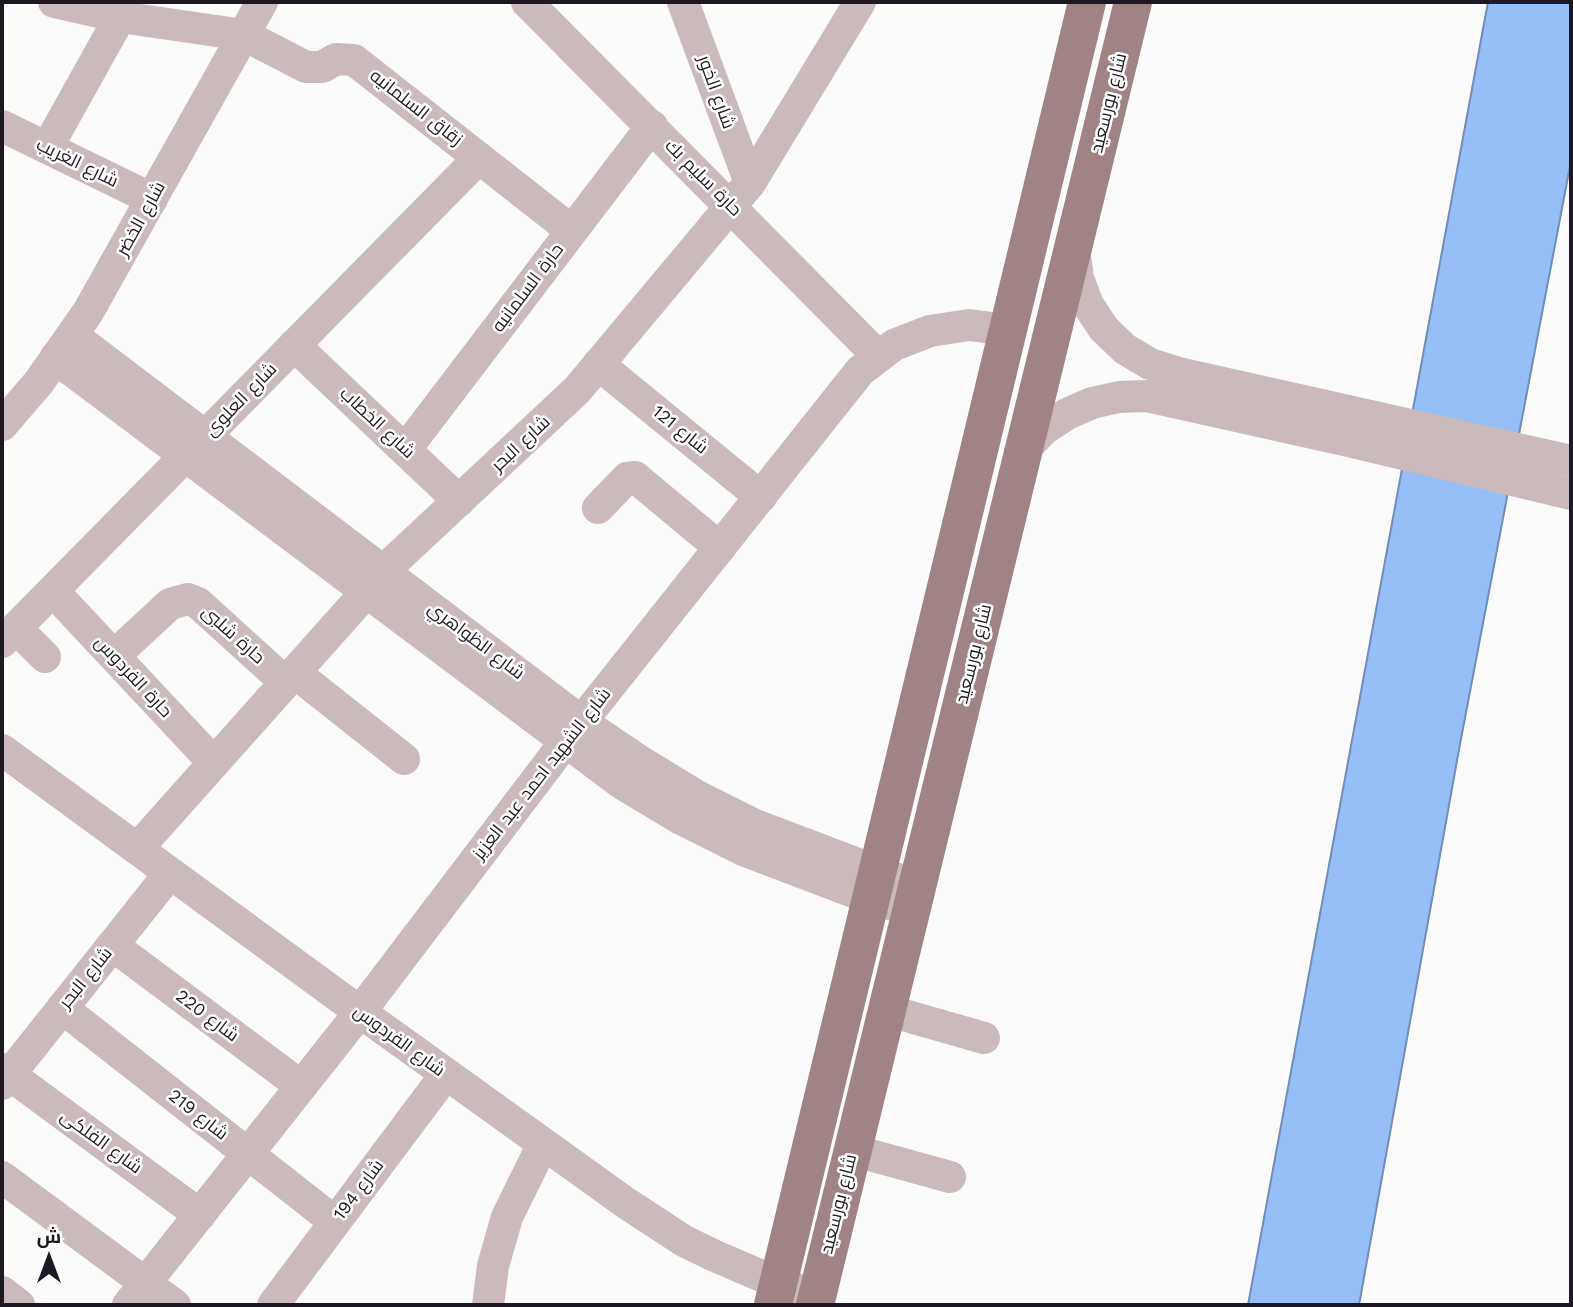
<!DOCTYPE html>
<html>
<head>
<meta charset="utf-8">
<style>
  body { margin:0 }
  #map { position:relative; width:1573px; height:1307px; overflow:hidden; background:#fbfbfb; font-family:"Work Sans",Cairo,sans-serif }
  canvas { display:block }
  .frame { position:absolute; inset:0; border:4px solid #1d1822; pointer-events:none }
  .north { position:absolute; left:14px; top:1223px; width:70px; height:70px; -webkit-text-stroke:5px #fff; paint-order:stroke; rotate:0deg; font-size:19px; font-weight:700; line-height:28px; text-align:center; color:#1d1822 }
  .north::after { content:''; display:block; margin:auto; width:24px; height:32px; background:#1d1822; clip-path:polygon(50% 0,100% 100%,50% 72%,0 100%) }
</style>
</head>
<body>
<div id="map">
<canvas width="1573" height="1307"></canvas>
<div class="frame"></div>
<div class="north">ش</div>
</div>
<script>
const ctx = document.querySelector('canvas').getContext('2d');
ctx.lineJoin = 'round';
function paint(path, color) {
  ctx.fillStyle = color;
  ctx.fill(path, 'evenodd');
}
function toPath(rows) {
  const path = new Path2D();
  for (const r of rows) {
    path.moveTo(r[0], r[1]);
    for (let i = 2; i < r.length; i += 2) path.lineTo(r[i], r[i + 1]);
  }
  return path;
}
function strokePath(path, color, width, dash) {
  ctx.strokeStyle = color;
  ctx.lineWidth = width;
  ctx.lineCap = dash ? 'butt' : 'round';
  ctx.setLineDash(dash || []);
  ctx.stroke(path);
}
function write(font, color, halo, rows, align = 'center') {
  ctx.font = font + ' "Work Sans",Cairo,sans-serif';
  ctx.lineWidth = 5;
  ctx.setLineDash([]);
  ctx.textBaseline = 'middle';
  ctx.strokeStyle = halo;
  ctx.fillStyle = color;
  for (const [text, x, y, turn = 0] of rows) {
    ctx.save();
    ctx.translate(x, y);
    ctx.rotate((+turn || 0) * Math.PI / 180);
    ctx.textAlign = isNaN(turn) ? turn : align;
    if (halo) ctx.strokeText(text, 0, 0);
    ctx.fillText(text, 0, 0);
    ctx.restore();
  }
}
const water = toPath([
  [1488,2,1571,2,1571,161,1460,744,1359,1305,1248,1305,1488,2]
]);
const minor = toPath([
  [54,2,120,17,244,35,306,67,322,67,336,59,354,60,572,231],
  [527,2,878,356],
  [683,2,750,183],
  [2,126,152,199],
  [47,148,120,17],
  [1074,250,1078,278,1088,305,1104,329,1125,349,1150,364,1179,373,1571,461],
  [72,335,582,722,638,760,695,795,755,825,916,886],
  [294,345,459,501],
  [55,358,621,783,681,819,743,850,872,899,910,910],
  [598,364,761,497],
  [2,425,39,382,88,312,262,2],
  [1025,449,1044,429,1067,414,1092,403,1119,397,1146,396,1348,441,1571,494],
  [405,450,652,126],
  [598,508,627,478,635,477,720,548],
  [53,591,214,763],
  [16,628,45,657],
  [2,642,479,158],
  [114,656,170,604,188,599,198,603,285,682],
  [294,672,404,759],
  [2,750,360,1012,626,1203,684,1241,715,1256,778,1283,817,1296],
  [137,849,394,561,577,390,750,183,860,2],
  [112,945,301,1086],
  [62,1008,335,1222],
  [886,1010,984,1038],
  [2,1069,200,1215],
  [2,1084,170,873],
  [852,1150,950,1177],
  [2,1177,175,1305],
  [2,1292,19,1305],
  [128,1305,360,1012,566,741,860,371,894,345,930,331,969,325,1008,330],
  [273,1305,446,1074],
  [488,1305,493,1266,507,1217,543,1144]
]);
const major = toPath([
  [773,1305,1087,2],
  [815,1305,1133,2]
]);
const streetNames = [
  ["شارع الخور",716,92,70],
  ["شارع بورسعيد",1109,103,-76],
  ["زقاق السلمانيه",416,108,38],
  ["شارع الغريب",77,163,26],
  ["حارة سليم بك",703,178,45],
  ["شارع الخضر",141,219,-61],
  ["حارة السلمانيه",528,288,-53],
  ["شارع العلوى",241,400,-46],
  ["شارع الخطاب",377,423,43],
  ["شارع 121",680,430,39],
  ["شارع البحر",521,444,-43],
  ["حارة شلبى",233,635,42],
  ["شارع الظواهري",476,641,37],
  ["شارع بورسعيد",974,654,-76],
  ["حارة الفردوس",133,677,47],
  ["شارع الشهيد احمد عبد العزيز",542,774,-52],
  ["شارع البحر",86,978,-51],
  ["شارع 220",207,1016,37],
  ["شارع الفردوس",399,1041,36],
  ["شارع 219",198,1115,38],
  ["شارع الفلكى",101,1142,36],
  ["شارع 194",359,1190,-53],
  ["شارع بورسعيد",839,1204,-76]
];
paint(water, '#95bff6');
strokePath(water, '#718db6', 2);
strokePath(minor, '#cbbabb', 32);
strokePath(major, '#a08385', 38);
write('18px', '#1d1822', '#fff', streetNames);
</script>
</body>
</html>
